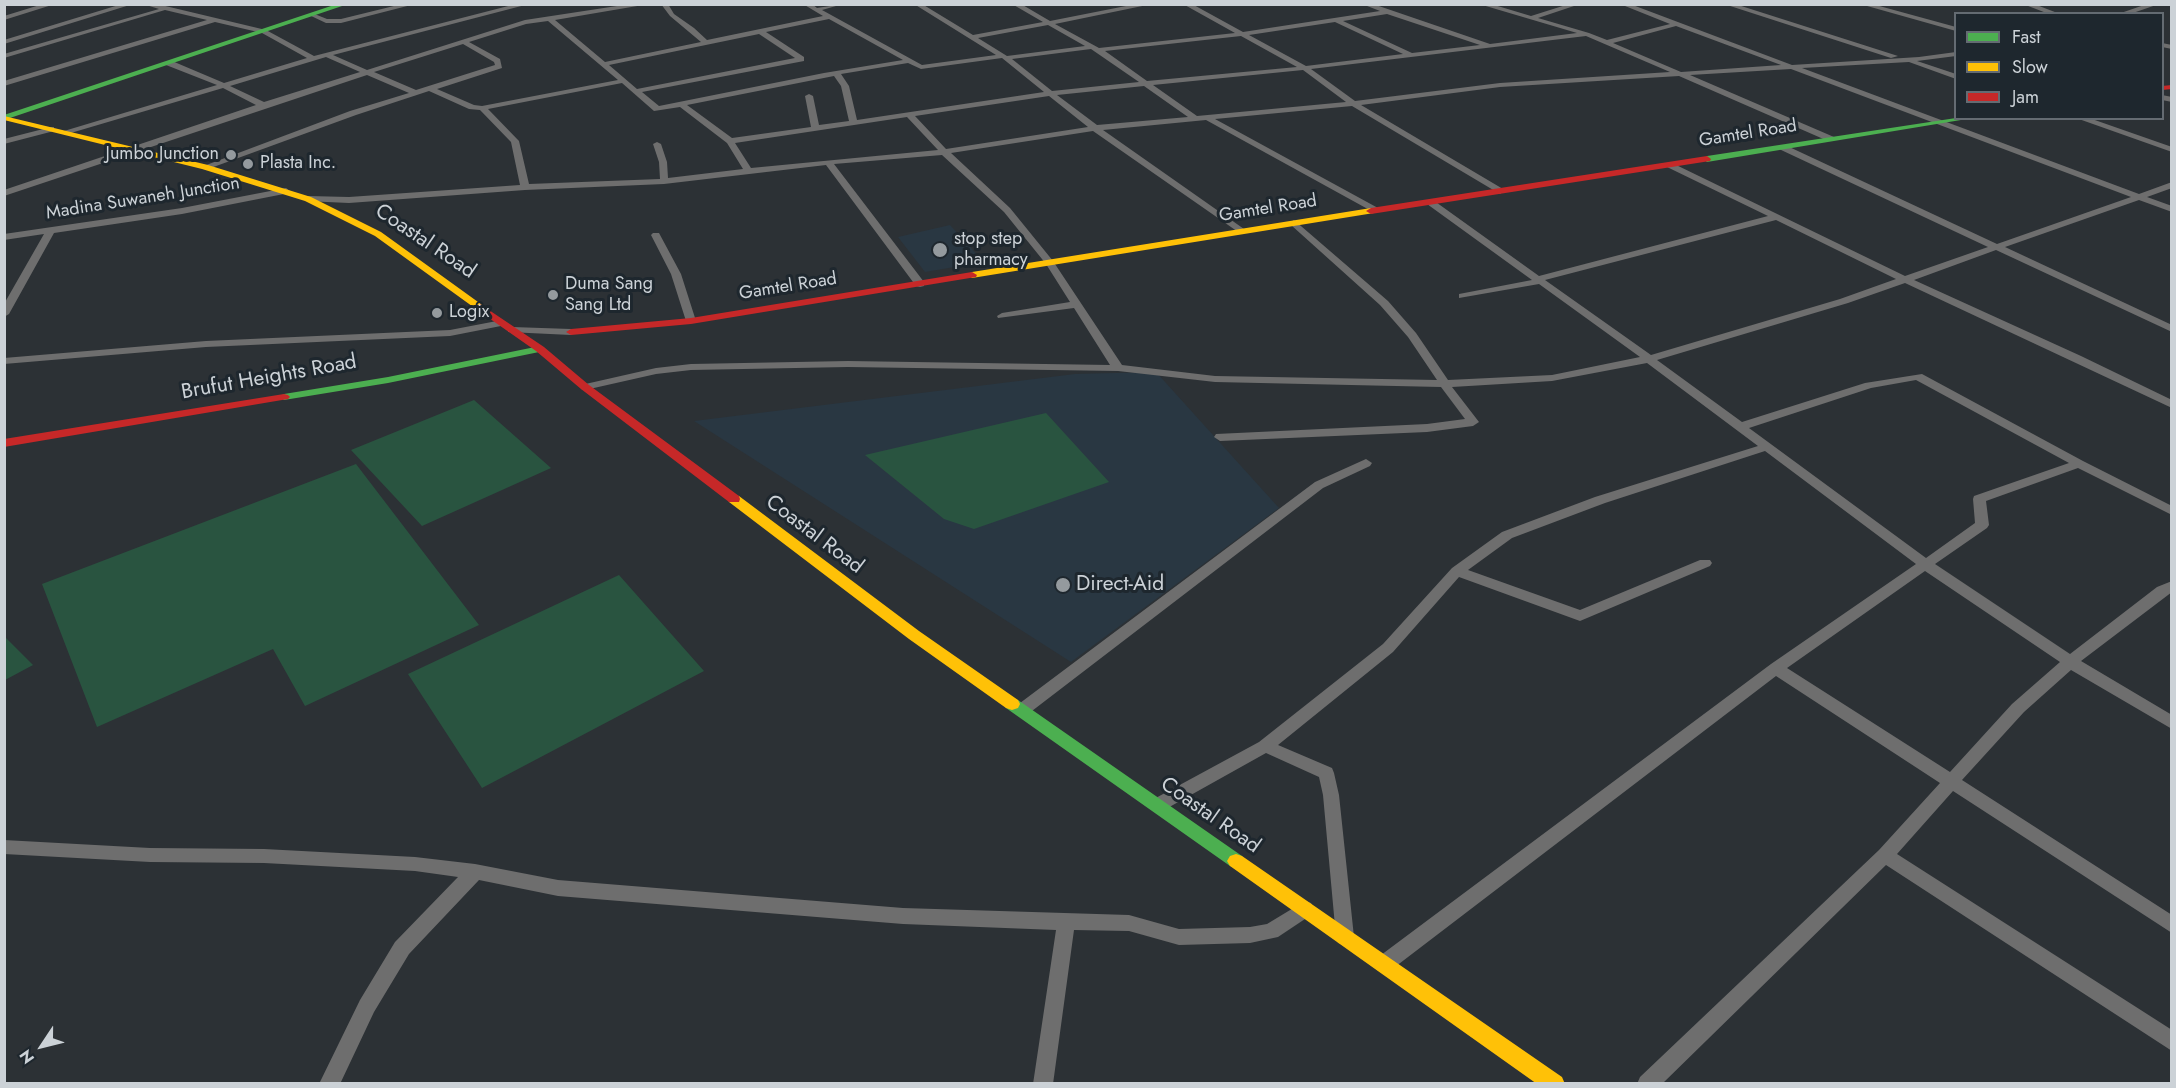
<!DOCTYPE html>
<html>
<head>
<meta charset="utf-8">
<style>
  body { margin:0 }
  #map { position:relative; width:2176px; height:1088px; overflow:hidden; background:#2c3135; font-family:Jost,sans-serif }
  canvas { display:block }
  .frame { position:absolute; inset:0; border:6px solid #ccd2d7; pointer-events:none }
  .legend { position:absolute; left:1954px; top:12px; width:210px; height:108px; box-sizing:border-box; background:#1e272e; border:2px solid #646b72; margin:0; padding:8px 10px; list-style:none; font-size:18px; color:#ccd2d7 }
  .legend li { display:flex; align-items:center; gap:12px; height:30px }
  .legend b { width:30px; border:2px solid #646b72 }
  .north { position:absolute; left:12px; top:1016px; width:60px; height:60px; -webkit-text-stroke:4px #1e272e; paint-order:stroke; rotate:235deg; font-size:16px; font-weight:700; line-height:24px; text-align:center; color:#ccd2d7 }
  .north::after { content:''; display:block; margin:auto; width:21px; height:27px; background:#ccd2d7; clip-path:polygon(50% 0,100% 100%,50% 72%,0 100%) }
</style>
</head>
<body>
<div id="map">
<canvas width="2176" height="1088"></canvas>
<div class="frame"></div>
<ul class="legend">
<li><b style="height:8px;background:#4caf50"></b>Fast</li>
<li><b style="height:8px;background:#ffc107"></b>Slow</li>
<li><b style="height:8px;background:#c62828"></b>Jam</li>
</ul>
<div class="north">N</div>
</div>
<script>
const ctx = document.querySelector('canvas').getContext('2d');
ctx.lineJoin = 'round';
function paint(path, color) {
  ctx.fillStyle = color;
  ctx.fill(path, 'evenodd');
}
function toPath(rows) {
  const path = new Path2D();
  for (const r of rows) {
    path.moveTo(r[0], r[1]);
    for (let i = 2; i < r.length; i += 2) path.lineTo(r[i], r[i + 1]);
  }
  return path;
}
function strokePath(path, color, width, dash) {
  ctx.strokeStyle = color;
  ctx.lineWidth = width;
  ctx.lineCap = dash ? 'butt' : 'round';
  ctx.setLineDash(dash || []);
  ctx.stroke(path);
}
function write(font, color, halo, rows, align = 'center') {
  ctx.font = font + ' Jost,sans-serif';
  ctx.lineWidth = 6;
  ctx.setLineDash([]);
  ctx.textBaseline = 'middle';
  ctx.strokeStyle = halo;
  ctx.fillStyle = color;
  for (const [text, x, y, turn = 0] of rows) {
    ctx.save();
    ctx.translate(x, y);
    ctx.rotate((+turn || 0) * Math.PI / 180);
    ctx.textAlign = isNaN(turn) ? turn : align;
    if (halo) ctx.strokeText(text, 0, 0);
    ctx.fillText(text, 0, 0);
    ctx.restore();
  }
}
const built = toPath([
  [950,225,984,262,925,272,898,237],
  [1156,372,1279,508,1071,662,694,421,1075,374]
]);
const green = toPath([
  [474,400,551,468,422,526,351,450],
  [1046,413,1109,482,974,529,944,519,865,455],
  [356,464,479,625,305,706,273,649,97,727,42,584],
  [619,575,704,671,482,788,408,674],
  [4,636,33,665,5,680,4,680]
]);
const street = toPath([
  [43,4,55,4,4,20,4,16,43,4],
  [122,4,133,4,4,44,4,40,122,4],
  [143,4,157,4,266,30,314,56,516,4,529,4,333,55,367,70,525,20,630,4,649,4,555,20,605,62,701,42,670,16,661,4,668,4,674,14,694,28,707,40,823,16,803,4,812,4,817,8,843,4,822,10,922,65,996,55,914,4,922,4,973,35,1043,22,1012,4,1021,4,1050,21,1136,4,1152,4,1055,24,1099,48,1235,33,1183,4,1192,4,1243,32,1380,11,1362,4,1373,4,1490,44,1577,33,1479,4,1491,4,1531,16,1569,4,1580,4,1538,18,1589,33,1607,40,1670,24,1620,4,1630,4,1792,65,1919,57,1956,52,1956,56,1917,61,1956,74,1956,79,1909,62,1802,68,2139,194,2172,182,2172,188,2147,197,2172,206,2172,212,2139,200,2005,247,2172,325,2172,332,1996,250,1914,280,2081,356,2172,400,2172,408,1905,283,1848,303,1657,360,1742,422,1865,383,1922,374,2083,461,2172,506,2172,515,2078,468,1986,501,1989,525,1987,528,1935,564,2070,654,2157,587,2172,581,2172,592,2081,661,2172,715,2172,729,2071,670,2024,712,1962,780,2172,915,2172,933,1953,791,1897,854,2172,1030,2172,1051,1886,865,1662,1084,1637,1084,1640,1077,1879,850,1940,783,1776,676,1391,970,1384,973,1377,970,1374,964,1377,958,1771,664,1916,564,1765,451,1605,503,1512,538,1468,570,1580,610,1700,560,1710,560,1712,563,1710,566,1580,621,1459,577,1393,652,1278,745,1332,768,1334,773,1339,795,1354,937,1352,943,1345,945,1338,943,1336,937,1323,795,1319,777,1266,753,1164,810,1158,812,1152,810,1150,805,1152,800,1259,742,1383,644,1452,568,1502,532,1595,497,1758,446,1647,363,1552,381,1452,387,1479,422,1473,426,1427,432,1220,441,1214,437,1216,434,1427,424,1465,419,1441,387,1215,382,1118,371,848,367,691,370,656,374,585,390,581,389,581,385,656,368,691,364,848,361,1110,365,1074,308,998,318,997,316,1002,313,1070,302,1046,264,1004,212,942,155,834,164,924,282,924,286,920,287,916,286,826,165,664,184,525,190,349,203,305,201,304,199,308,196,349,197,520,185,511,142,480,110,469,109,429,91,356,115,208,169,201,167,350,111,409,93,367,75,4,196,4,190,256,105,223,88,64,135,64,131,217,85,166,65,166,61,172,61,224,83,307,58,262,33,215,22,4,86,4,81,207,20,165,10,4,58,4,54,159,9,143,4],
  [1387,14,1480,45,1412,53,1343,21,1387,14],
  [829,19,903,60,824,73,659,106,642,92,804,61,804,57,766,32,829,19],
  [548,21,618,80,482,106,474,105,437,89,502,68,500,59,469,42,526,24,548,21],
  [1335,22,1403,54,1306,66,1249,35,1335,22],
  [1048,25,1085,46,1007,56,978,38,1048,25],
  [1676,26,1781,65,1681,72,1613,43,1676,26],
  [759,34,795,58,637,89,609,65,759,34],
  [1241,36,1297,67,1147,81,1105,51,1241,36],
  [1586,36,1670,72,1500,83,1355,101,1311,69,1586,36],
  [463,44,494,62,495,65,416,90,374,72,463,44],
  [1091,49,1139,82,1052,91,1012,59,1091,49],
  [326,57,360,72,264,102,230,86,326,57],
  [1002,58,1044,92,857,120,849,86,841,74,908,63,921,69,1002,58],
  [1791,69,2131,197,1997,244,1785,145,1779,145,1779,149,1988,247,1905,276,1670,162,1666,165,1667,167,1768,216,1539,276,1433,200,1427,200,1427,204,1532,280,1459,294,1459,298,1539,284,1640,357,1552,375,1448,380,1416,333,1388,301,1294,220,1289,223,1291,225,1380,305,1408,337,1437,380,1215,376,1122,365,1053,261,1010,208,951,153,1093,131,1241,234,1246,231,1244,229,1103,130,1206,120,1375,213,1378,212,1378,208,1215,119,1352,106,1500,194,1504,191,1503,189,1361,105,1500,87,1679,76,1828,141,1834,141,1834,137,1690,75,1791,69],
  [1303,70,1346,102,1197,116,1153,85,1303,70],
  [834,76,841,86,849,121,819,125,813,96,809,94,805,96,811,127,732,138,687,105,834,76],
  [622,83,654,111,680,107,727,143,743,169,668,178,667,162,661,144,657,142,653,144,659,162,660,179,529,184,519,141,488,109,622,83],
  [1144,86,1188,117,1097,125,1057,95,1144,86],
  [1049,96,1088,127,946,149,915,116,1049,96],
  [907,117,938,150,751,168,735,143,907,117],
  [1776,220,1896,279,1840,299,1651,355,1545,280,1776,220],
  [1916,380,2069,463,1974,496,1973,499,1975,523,1926,558,1749,428,1871,388,1916,380],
  [1925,571,2060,662,2012,704,1950,772,1787,668,1925,571],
  [402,4,415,4,341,23,326,23,309,15,312,13,327,19,341,19,402,4],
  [1724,4,1735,4,1898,56,1891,58,1724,4],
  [1860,4,1872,4,1956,27,1956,31,1860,4],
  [2023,4,2034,4,2060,14,2049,14,2023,4],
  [2147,4,2159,4,2130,14,2118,14,2147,4],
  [2162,43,2172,45,2172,49,2162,47,2162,43],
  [2162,95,2172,97,2172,102,2162,100,2162,95],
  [2076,118,2089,118,2172,147,2172,152,2076,118],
  [51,127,54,127,54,131,4,144,4,139,51,127],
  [286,188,290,191,289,193,182,214,54,233,9,314,4,317,4,304,44,234,4,240,4,234,182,208,286,188],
  [653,233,659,233,681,274,696,321,695,323,687,323,686,321,671,274,651,235,653,233],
  [502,320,507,323,506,325,450,336,206,347,4,364,4,358,206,341,450,330,502,320],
  [512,327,571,329,576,332,571,335,508,332,508,328,512,327],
  [1366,459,1372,463,1370,466,1323,488,1028,714,1022,716,1016,714,1014,710,1016,706,1315,482,1366,459],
  [4,840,150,848,264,849,415,857,475,864,558,880,903,908,1129,915,1179,929,1250,927,1267,924,1305,901,1311,903,1314,909,1311,915,1278,937,1250,943,1179,945,1129,931,1074,930,1053,1084,1033,1084,1056,930,903,924,558,896,479,880,409,954,374,1012,340,1084,319,1084,360,1000,395,942,458,877,415,871,264,863,150,862,4,854,4,840]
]);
const fast = toPath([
  [337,4,348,4,4,120,4,115,337,4],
  [1956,118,1973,118,1707,162,1703,159,1707,156,1956,118],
  [540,346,545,349,544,351,388,383,284,400,278,397,284,394,388,377,540,346],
  [1012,698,1018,700,1242,856,1245,861,1242,866,1236,868,1230,866,1006,708,1004,704,1006,700,1012,698]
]);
const slow = toPath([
  [4,116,208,165,311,197,381,232,485,307,484,309,476,309,375,236,305,201,202,169,4,120,4,116],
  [1371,208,1376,211,1374,213,972,278,967,275,972,272,1371,208],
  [734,495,739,496,919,631,1018,700,1020,704,1018,708,1012,710,1006,708,909,639,729,502,728,499,729,496,734,495],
  [1236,854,1242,856,1562,1077,1565,1084,1537,1084,1230,866,1227,861,1230,856,1236,854]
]);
const jam = toPath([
  [2172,85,2172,89,2162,90,2162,86,2172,85],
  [1707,156,1711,159,1710,161,1371,214,1366,211,1371,208,1707,156],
  [972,272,977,275,976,277,691,324,571,335,566,332,571,329,691,318,972,272],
  [480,304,544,347,589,385,739,496,740,499,739,502,729,502,581,389,536,351,476,309,475,307,480,304],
  [284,394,288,395,290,397,288,399,4,447,4,439,284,394]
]);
const markers = [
  [231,155,6,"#949a9e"],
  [248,164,6,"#949a9e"],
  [940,250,8,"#949a9e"],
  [553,295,6,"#949a9e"],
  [437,313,6,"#949a9e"],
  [1063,585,8,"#949a9e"]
];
const farStreetnames = [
  ["Gamtel Road",1748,134,-9],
  ["Madina Suwaneh Junction",143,199,-9],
  ["Gamtel Road",1268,209,-9],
  ["Gamtel Road",788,287,-9]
];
const farPoinames = [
  ["Jumbo Junction",219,155,"right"],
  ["Plasta Inc.",260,164],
  ["stop step",954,240],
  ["pharmacy",954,261],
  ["Duma Sang",565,285],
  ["Sang Ltd",565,306],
  ["Logix",449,313]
];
const streetNames = [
  ["Coastal Road",425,242,34],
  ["Brufut Heights Road",269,378,-10],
  ["Coastal Road",814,535,37],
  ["Coastal Road",1210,816,35]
];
const poiNames = [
  ["Direct-Aid",1076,585]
];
paint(built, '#293742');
paint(green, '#295440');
paint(street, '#6e6e6e');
paint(fast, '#4caf50');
paint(slow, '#ffc107');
paint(jam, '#c62828');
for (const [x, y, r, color] of markers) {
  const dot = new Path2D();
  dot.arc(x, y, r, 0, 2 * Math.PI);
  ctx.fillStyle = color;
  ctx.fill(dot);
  strokePath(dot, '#1e272e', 2);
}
write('18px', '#ccd2d7', '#1e272e', farStreetnames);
write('18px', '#ccd2d7', '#1e272e', farPoinames, 'left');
write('21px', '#ccd2d7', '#1e272e', streetNames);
write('21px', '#ccd2d7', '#1e272e', poiNames, 'left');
</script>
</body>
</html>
